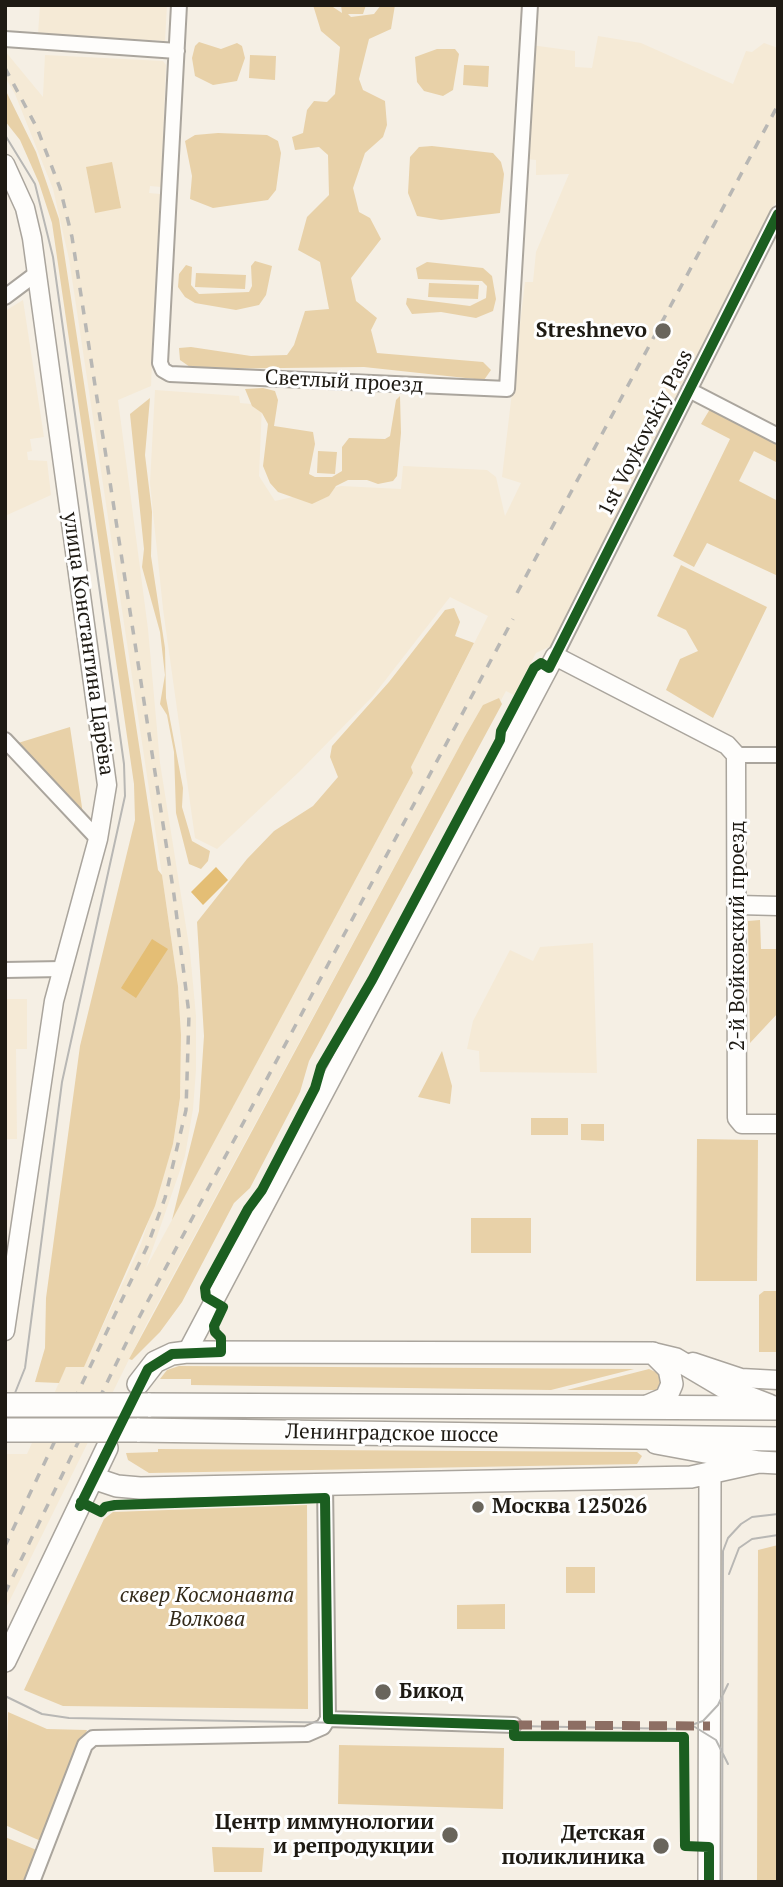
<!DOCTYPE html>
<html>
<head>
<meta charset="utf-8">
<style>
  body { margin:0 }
  #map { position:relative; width:783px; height:1887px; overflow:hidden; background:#f5efe4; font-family:"PT Serif",serif }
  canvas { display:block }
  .frame { position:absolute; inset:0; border:7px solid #1e1a13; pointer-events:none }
</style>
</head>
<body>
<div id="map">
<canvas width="783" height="1887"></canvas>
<div class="frame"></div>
</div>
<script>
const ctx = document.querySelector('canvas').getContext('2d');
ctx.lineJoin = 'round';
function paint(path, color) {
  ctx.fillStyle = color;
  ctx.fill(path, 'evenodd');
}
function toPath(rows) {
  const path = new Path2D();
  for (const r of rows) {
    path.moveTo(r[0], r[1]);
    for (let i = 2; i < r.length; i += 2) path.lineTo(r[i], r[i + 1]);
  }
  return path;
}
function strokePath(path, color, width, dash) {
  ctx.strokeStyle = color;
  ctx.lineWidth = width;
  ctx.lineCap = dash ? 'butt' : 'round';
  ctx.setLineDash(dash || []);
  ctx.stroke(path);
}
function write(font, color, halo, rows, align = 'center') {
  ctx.font = font + ' "PT Serif",serif';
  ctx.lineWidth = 6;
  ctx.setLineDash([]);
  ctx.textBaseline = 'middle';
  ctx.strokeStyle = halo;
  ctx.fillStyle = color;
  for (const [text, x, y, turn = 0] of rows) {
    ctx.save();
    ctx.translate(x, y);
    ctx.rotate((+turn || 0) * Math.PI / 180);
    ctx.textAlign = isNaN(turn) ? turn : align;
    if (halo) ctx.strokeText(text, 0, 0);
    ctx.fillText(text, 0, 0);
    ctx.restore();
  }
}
const built = toPath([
  [40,5,167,5,165,41,38,34],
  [598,36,641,43,733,84,746,51,752,52,764,43,778,48,778,198,551,646,536,653,514,695,506,691,479,741,464,738,146,1325,5,1610,5,1454,27,1454,66,1367,84,1366,141,1244,173,1144,180,1098,181,1035,178,986,162,875,69,259,53,189,15,94,5,77,5,51,43,97,45,55,163,61,166,65,161,187,150,186,149,193,160,194,151,386,118,400,148,629,160,763,190,952,196,1016,196,1070,193,1109,185,1156,146,1268,413,773,411,767,488,616,450,597,373,696,300,771,217,849,195,838,163,609,150,483,155,390,239,396,240,403,262,405,259,476,275,501,341,486,401,489,403,466,487,470,496,477,505,516,521,483,502,477,525,282,533,282,536,252,569,174,536,175,536,160,526,159,531,45,575,51,575,67,592,68],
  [23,300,44,437,30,439,32,451,27,452,28,460,47,461,51,495,5,516,5,311],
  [593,943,597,1073,480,1072,479,1051,467,1049,473,1021,510,950,533,961,540,947],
  [5,999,27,999,27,1049,16,1049,17,1139,6,1139,5,1220]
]);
const green = toPath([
  [313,5,330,5,342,13,341,5,366,5,363,14,348,14,351,17,374,14,381,5,395,5,391,29,369,39,359,79,363,90,385,101,387,125,383,137,365,153,353,188,359,212,370,218,381,239,351,278,356,301,377,318,371,330,377,353,483,362,491,370,484,380,364,367,202,369,190,367,180,360,179,348,191,347,251,356,287,355,294,345,305,311,329,309,320,262,298,250,307,217,329,195,328,155,319,147,295,150,292,137,303,133,307,110,314,101,327,102,335,94,340,47,321,31],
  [199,42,221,49,237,43,242,46,245,58,237,81,213,85,195,76,192,58,195,46],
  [437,49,455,49,459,54,453,90,443,96,424,91,417,82,415,57],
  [250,55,276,56,275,80,249,78],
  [464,65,489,66,488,87,463,85],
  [5,89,36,152,59,219,158,870,162,875,178,986,181,1035,180,1098,173,1144,155,1206,84,1367,66,1367,59,1383,35,1382,45,1348,46,1298,80,1046,135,820,134,784,52,223,39,183,20,140,5,121],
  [218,133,267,135,278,141,281,153,276,190,268,200,213,208,190,199,192,176,185,141,195,135],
  [432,146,493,153,501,162,504,174,500,213,441,220,417,216,408,193,410,157,419,147],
  [112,162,121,208,95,213,86,167],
  [255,261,272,266,266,295,259,305,236,310,195,303,185,297,178,287,179,274,186,265,192,267,191,285,199,294,249,292,252,286,251,266],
  [427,262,483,268,492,276,496,299,493,311,476,318,441,312,412,314,406,304,407,298,470,306,486,298,487,286,482,281,418,279,416,268],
  [196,273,246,275,245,289,195,287],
  [429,283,479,285,478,299,428,297],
  [263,388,275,391,278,400,274,426,313,432,315,444,309,474,315,477,332,477,342,471,342,447,349,438,385,439,390,436,396,400,400,396,401,433,397,476,393,481,378,484,367,480,348,480,336,486,329,496,312,504,278,492,270,483,263,466,268,424,262,413,252,406,245,389],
  [150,398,145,455,152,512,151,556,165,648,166,698,183,788,182,807,192,841,210,851,208,861,201,869,189,864,176,813,174,752,167,715,160,704,165,675,160,632,142,567,144,549,130,414],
  [710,409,778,443,778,463,754,451,739,481,778,501,778,576,707,543,694,567,673,556,730,439,701,424],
  [318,451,337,452,335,474,317,473],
  [681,565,767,607,713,718,666,690,680,659,698,651,686,630,657,616],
  [454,608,460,622,455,636,474,643,411,767,413,773,172,1220,199,1111,204,1036,197,922,247,859,274,831,313,806,338,777,330,757,332,746,389,682,445,610],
  [499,698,502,704,309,1061,300,1092,250,1188,234,1203,182,1302,160,1332,132,1360,129,1359,464,738,483,705],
  [70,727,83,814,18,743],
  [760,920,761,949,778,949,778,1013,750,1043,748,921],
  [442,1051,452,1086,450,1104,418,1097],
  [531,1118,568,1118,568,1135,531,1135],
  [581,1124,604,1124,604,1141,581,1140],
  [697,1139,758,1140,757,1281,696,1281],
  [471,1218,531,1218,531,1253,471,1253],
  [764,1291,778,1291,778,1352,759,1352,759,1295],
  [179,1366,634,1369,551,1390,191,1385,191,1379,160,1379,167,1370],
  [649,1369,660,1374,662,1380,657,1390,567,1390],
  [158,1449,637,1452,642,1456,637,1464,149,1473,128,1460,126,1453,158,1452],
  [307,1505,308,1709,63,1706,24,1690,104,1519,113,1512],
  [778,1545,778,1882,757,1882,758,1550],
  [566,1567,595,1567,595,1593,566,1593],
  [505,1604,505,1629,457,1629,457,1605],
  [8,1712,47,1729,87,1730,43,1842,5,1825],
  [339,1745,504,1748,503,1809,338,1804],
  [5,1837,39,1851,28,1882,5,1882],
  [212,1847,264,1848,262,1872,214,1872]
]);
const water = toPath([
  [216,867,228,880,203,905,191,892],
  [152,939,168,949,136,998,121,988]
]);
const minor = toPath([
  [179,5,160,363,163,370,170,374,507,389,530,5],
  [5,39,177,51],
  [5,297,37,273],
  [689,390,778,436],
  [555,656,778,214],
  [5,740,98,839],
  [736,755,778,755],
  [5,970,62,969],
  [325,1483,328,1719],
  [328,1719,514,1725],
  [32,1882,85,1745,93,1738,307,1734,323,1727,328,1719]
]);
const tertiary = toPath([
  [5,164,25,208,32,238,107,785,98,839,54,1001,5,1331],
  [738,905,778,906],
  [187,1352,555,656,727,745,736,755,737,1118,742,1124,778,1124],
  [693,1362,741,1378,778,1380]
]);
const secondary = toPath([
  [138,1384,155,1362,172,1354,187,1352,651,1353,676,1359,725,1388,769,1405],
  [645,1407,666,1398,672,1384,669,1369,653,1353],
  [656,1443,759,1462,778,1463],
  [93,1478,117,1486,140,1488,691,1477,759,1462],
  [5,1661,107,1448],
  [709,1882,710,1476]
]);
const primary = toPath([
  [148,1405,778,1408],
  [137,1430,778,1439]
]);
const tram = toPath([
  [5,135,35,184,53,257,124,764,125,796,62,1082,25,1368,5,1418],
  [729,1574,739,1548,752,1539,778,1535],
  [5,1696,42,1714,69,1718,680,1729,703,1721,718,1705,728,1684],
  [690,1724,716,1740,728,1764],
  [722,1882,723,1551,728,1538,741,1524,752,1517,778,1514]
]);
const rail = toPath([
  [5,68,37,128,60,188,72,237,174,895,189,1014,186,1110,165,1198,147,1247,5,1546],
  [517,593,778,105],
  [5,1593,134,1327,513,619]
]);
const primaryBridge = toPath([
  [5,1405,148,1405],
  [5,1430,137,1430]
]);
const quiet = toPath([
  [514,1725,710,1726]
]);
const cycleway = toPath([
  [81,1502,101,1512,105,1507,115,1505,325,1498,328,1719,514,1725,514,1736,684,1737,685,1846,709,1847,709,1882],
  [80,1506,148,1369,172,1354,221,1352,221,1338,215,1332,214,1326,223,1307,206,1297,205,1288,248,1209,262,1190,315,1088,321,1067,372,980,500,740,501,731,534,668,541,663,549,668,778,214]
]);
const markers = [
  [663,331,9,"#69655c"],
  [478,1507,7,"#69655c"],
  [383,1692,9,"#69655c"],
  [450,1835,9,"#69655c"],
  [661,1846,9,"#69655c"]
];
const poiNames = [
  ["Streshnevo",647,331],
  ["Москва 125026",492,1507,"left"],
  ["Бикод",399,1692,"left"],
  ["Центр иммунологии",434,1823],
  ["и репродукции",434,1847],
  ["Детская",645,1834],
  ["поликлиника",645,1858]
];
const streetNames = [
  ["Светлый проезд",344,382,3],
  ["1st Voykovskiy Pass",646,433,-63],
  ["улица Константина Царёва",88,644,82],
  ["2-й Войковский проезд",738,936,-90],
  ["Ленинградское шоссе",392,1434,1]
];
const parkNames = [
  ["сквер Космонавта",207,1596],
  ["Волкова",207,1620]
];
paint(built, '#f5ead6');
paint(green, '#e8d1a8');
paint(water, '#e4be75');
strokePath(minor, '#aaa59d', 18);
strokePath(tertiary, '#aaa59d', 21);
strokePath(secondary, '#aaa59d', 24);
strokePath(primary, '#aaa59d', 26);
strokePath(minor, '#fefdfb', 14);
strokePath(tertiary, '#fefdfb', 18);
strokePath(secondary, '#fefdfb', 21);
strokePath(primary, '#fefdfb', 23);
strokePath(tram, '#b8b7b4', 2);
strokePath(rail, '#b8b7b4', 3.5, [9, 9]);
strokePath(primaryBridge, '#aaa59d', 26, []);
strokePath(primaryBridge, '#fefdfb', 23);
strokePath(quiet, '#8d6e63', 9, [18, 9]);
strokePath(cycleway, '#1b5e20', 10);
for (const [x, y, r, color] of markers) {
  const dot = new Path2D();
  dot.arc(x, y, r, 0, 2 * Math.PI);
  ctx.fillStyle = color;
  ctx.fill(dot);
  strokePath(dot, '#fff', 2.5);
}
write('bold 21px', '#1e1a13', '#fff', poiNames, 'right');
write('21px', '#1e1a13', '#fff', streetNames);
write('italic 21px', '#342a19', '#fff', parkNames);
</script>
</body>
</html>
